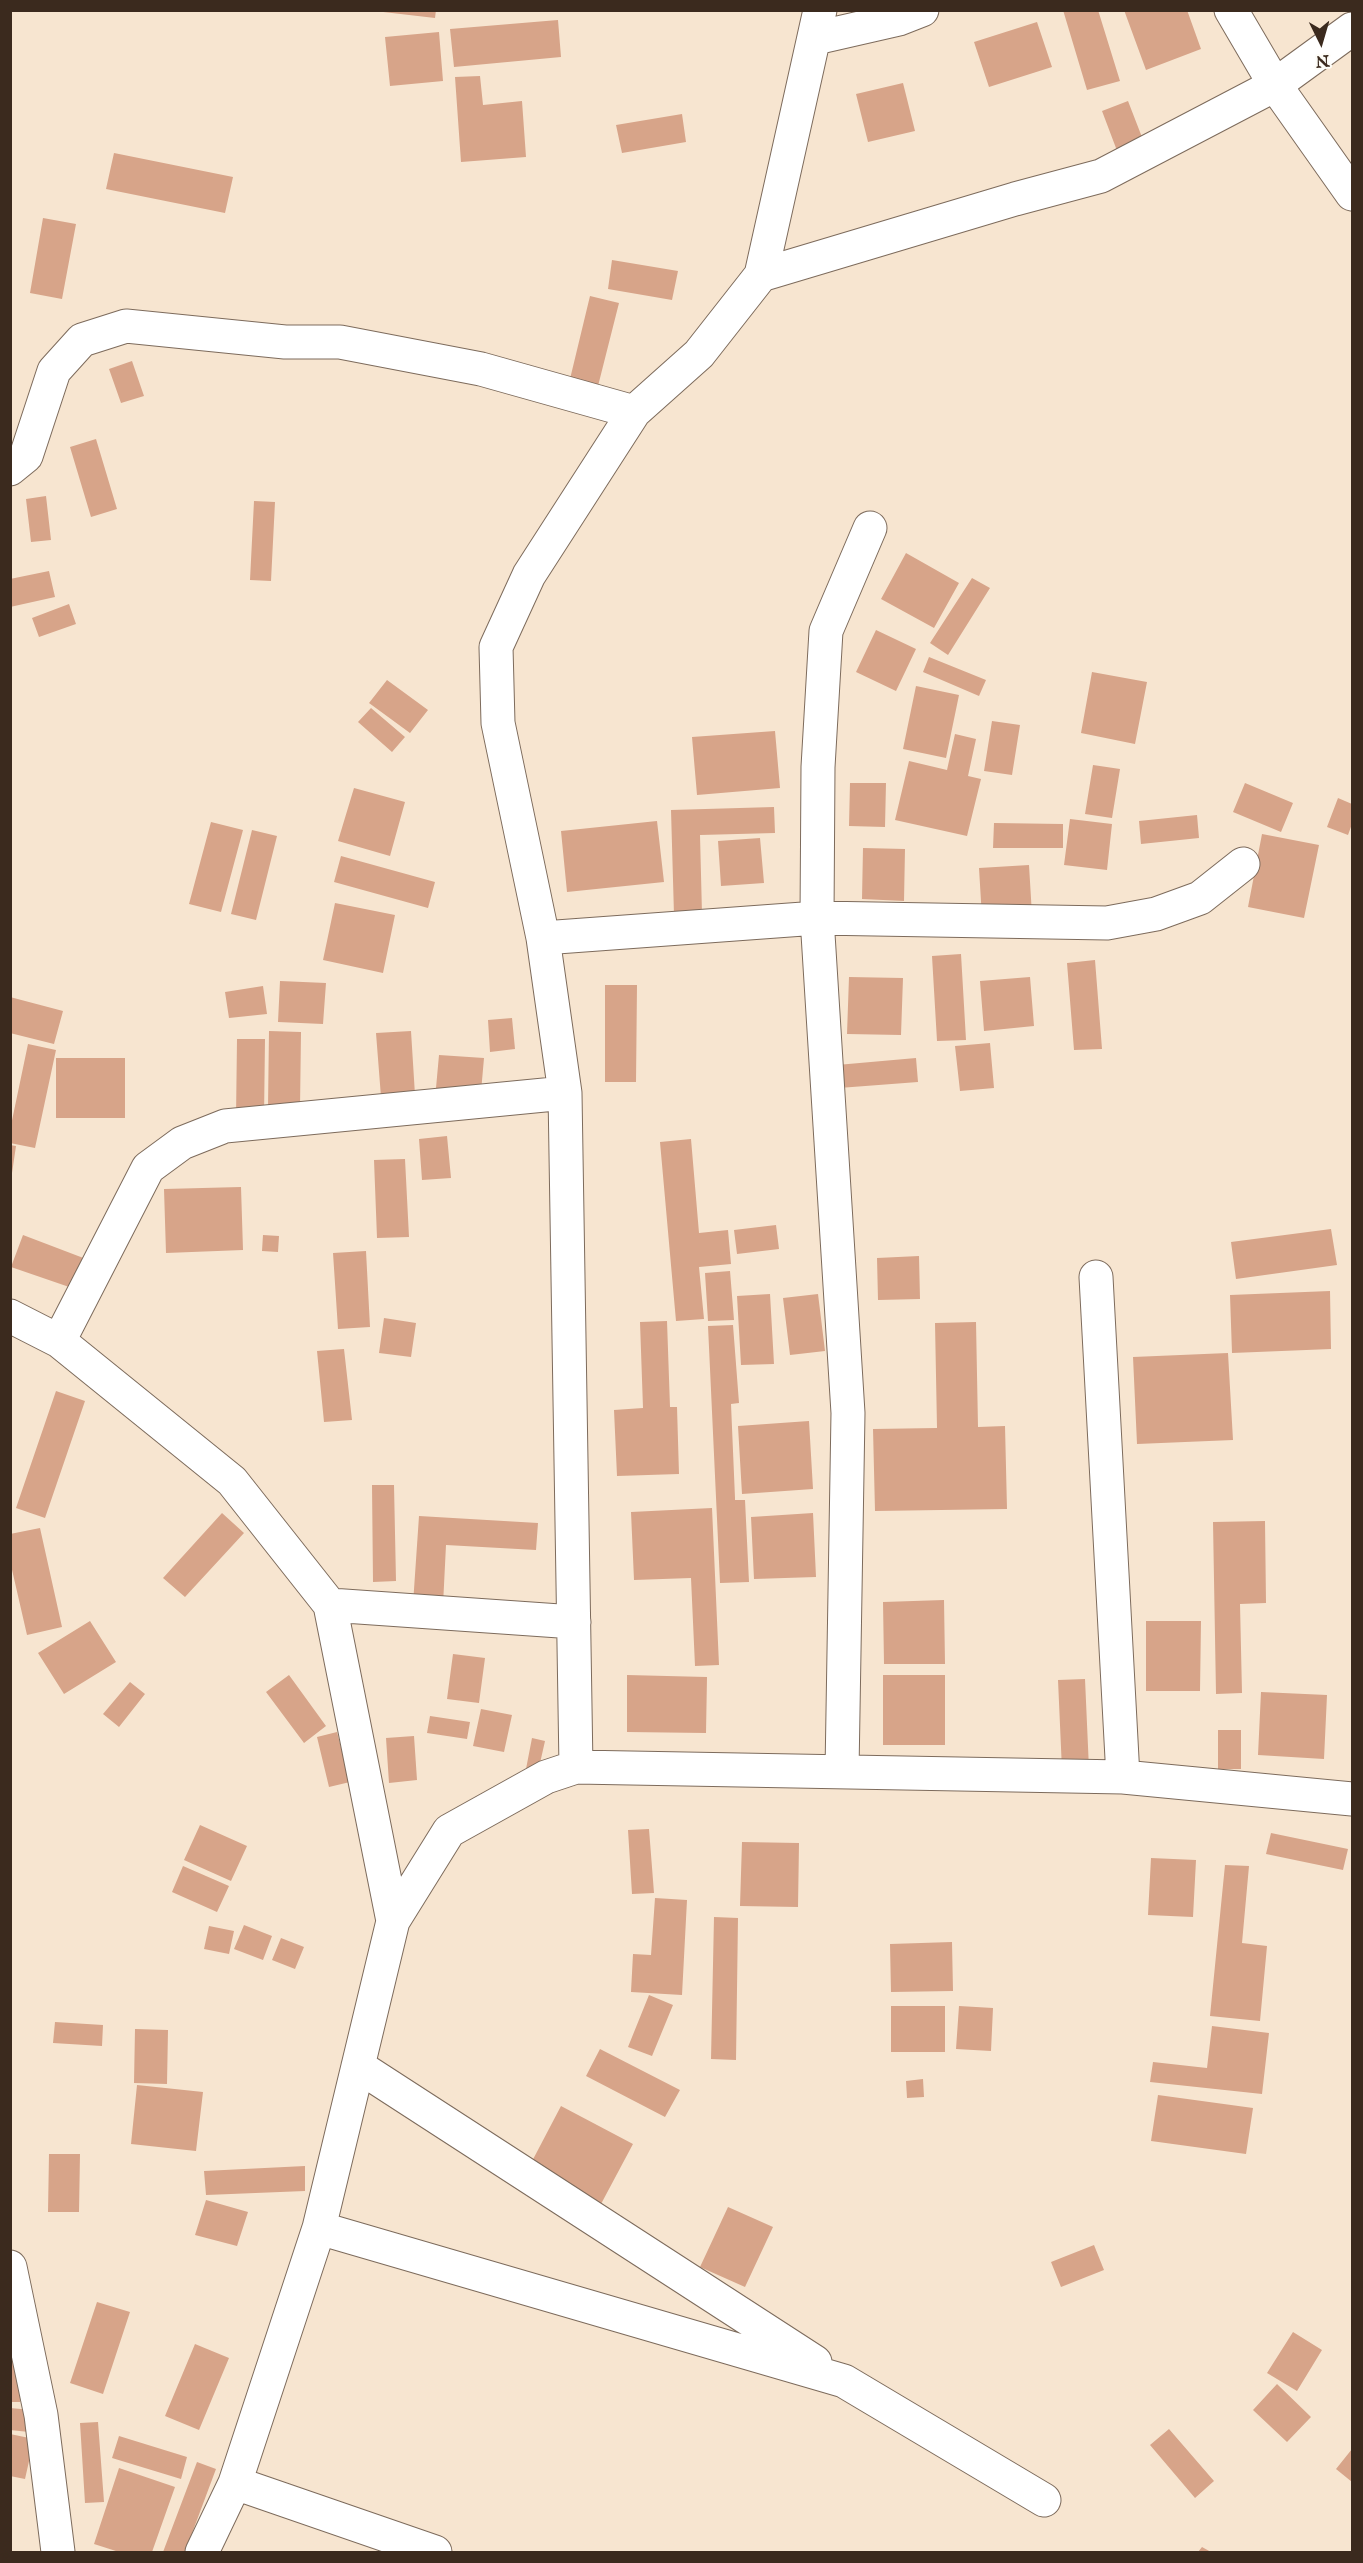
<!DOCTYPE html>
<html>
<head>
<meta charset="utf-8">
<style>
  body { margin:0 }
  #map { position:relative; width:1363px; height:2563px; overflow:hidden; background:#f7e5d0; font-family:"IM FELL English",serif }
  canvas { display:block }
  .frame { position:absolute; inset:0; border:12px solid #3b2a1e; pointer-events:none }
  .north { position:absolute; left:1291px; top:12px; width:60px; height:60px; -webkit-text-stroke:4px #fdfcf7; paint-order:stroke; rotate:175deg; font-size:16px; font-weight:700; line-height:24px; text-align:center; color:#3b2a1e }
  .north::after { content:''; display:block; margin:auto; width:21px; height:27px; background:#3b2a1e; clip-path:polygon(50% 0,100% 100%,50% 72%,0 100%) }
</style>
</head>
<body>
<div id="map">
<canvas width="1363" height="2563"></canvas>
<div class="frame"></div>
<div class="north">N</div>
</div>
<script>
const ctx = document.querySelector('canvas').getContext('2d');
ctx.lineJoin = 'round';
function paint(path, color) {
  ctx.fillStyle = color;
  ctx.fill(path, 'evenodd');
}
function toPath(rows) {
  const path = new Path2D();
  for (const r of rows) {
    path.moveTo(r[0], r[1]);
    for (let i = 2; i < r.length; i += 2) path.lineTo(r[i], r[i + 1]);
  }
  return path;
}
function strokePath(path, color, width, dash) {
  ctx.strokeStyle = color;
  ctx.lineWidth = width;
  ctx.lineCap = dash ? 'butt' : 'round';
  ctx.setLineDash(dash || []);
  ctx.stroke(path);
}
const building = toPath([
  [366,10,436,10,435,18],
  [1063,10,1098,10,1120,81,1087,90],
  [1124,10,1187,10,1201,49,1146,70],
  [558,20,561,57,454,67,450,29],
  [1037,22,1052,67,989,87,974,42],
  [439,32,443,81,390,86,385,37],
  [480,76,483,105,522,101,526,157,461,162,455,77],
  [903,83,915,131,868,142,856,94],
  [1128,101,1145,145,1119,156,1102,111],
  [682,114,686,142,622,153,616,125],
  [114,153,233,177,225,213,106,189],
  [43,218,76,224,62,299,30,293],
  [612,260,678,271,672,300,608,289],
  [590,296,619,303,598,386,570,379],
  [132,361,144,396,121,403,109,369],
  [96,439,117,509,91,517,70,447],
  [46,496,51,540,31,542,26,499],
  [254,501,275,502,271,581,250,580],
  [906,553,959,583,934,628,881,599],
  [49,571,55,597,10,607,10,579],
  [972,578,990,588,948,655,930,643],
  [69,604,76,624,39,637,32,618],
  [876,630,916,649,896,691,856,672],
  [929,657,986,680,979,696,923,672],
  [1092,672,1147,682,1135,744,1081,733],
  [387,680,428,710,410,733,369,703],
  [916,686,959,695,946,758,903,749],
  [371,708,405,737,392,752,358,722],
  [992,721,1020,725,1012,775,984,771],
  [775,731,780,788,697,795,692,737],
  [955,734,976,739,968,776,981,779,967,836,895,820,909,761,947,770],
  [1093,765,1120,769,1112,818,1085,814],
  [850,783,886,783,885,827,849,826],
  [1245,783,1293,803,1281,832,1233,812],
  [354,788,405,802,390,856,338,841],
  [1338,798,1352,804,1352,824,1348,835,1327,827],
  [774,807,775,833,700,835,702,914,674,915,671,810],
  [1197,815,1199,838,1141,844,1139,821],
  [1070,819,1112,824,1107,870,1064,865],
  [657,821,664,882,567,892,561,831],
  [211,822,243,830,221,912,189,904],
  [994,823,1063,824,1063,848,993,848],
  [252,830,277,836,256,920,231,914],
  [1262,834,1319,845,1304,918,1248,907],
  [760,838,764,883,721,886,718,841],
  [863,848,905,849,904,901,862,899],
  [341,856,435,882,428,908,334,882],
  [1029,865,1032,915,982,918,979,868],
  [335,903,395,915,383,973,323,960],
  [961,954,966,1040,937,1041,932,956],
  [1095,960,1102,1049,1074,1050,1067,963],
  [849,977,903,978,901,1035,847,1034],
  [1030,977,1034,1026,984,1031,980,981],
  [280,981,326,983,323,1024,278,1022],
  [605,985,637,985,636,1082,605,1082],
  [263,986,267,1014,229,1018,225,992],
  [10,997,63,1011,54,1044,10,1033],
  [512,1018,515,1049,490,1052,488,1020],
  [269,1031,301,1032,300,1108,268,1107],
  [411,1031,415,1095,381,1097,376,1033],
  [237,1039,265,1039,264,1118,236,1118],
  [990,1043,994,1088,960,1091,955,1046],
  [28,1044,56,1050,35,1148,10,1143,10,1130],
  [439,1055,484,1058,481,1092,436,1088],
  [56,1058,125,1058,125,1118,56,1118],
  [916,1058,918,1082,839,1088,837,1065],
  [447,1136,451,1178,422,1180,419,1139],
  [691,1139,699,1233,728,1230,731,1264,699,1267,704,1319,676,1321,660,1142],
  [10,1145,16,1146,12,1173,10,1173],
  [405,1159,409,1237,377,1238,374,1160],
  [241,1187,243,1250,166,1253,164,1189],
  [776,1225,779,1249,737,1254,734,1230],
  [1331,1229,1337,1265,1236,1279,1231,1242],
  [23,1235,86,1259,75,1289,11,1267],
  [263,1235,279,1236,278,1252,262,1251],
  [366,1251,370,1327,338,1329,333,1253],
  [919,1256,920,1299,878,1300,877,1258],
  [730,1271,734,1320,708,1321,705,1273],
  [1330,1291,1331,1349,1232,1353,1230,1295],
  [770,1294,774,1364,741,1365,737,1296],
  [818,1294,825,1351,790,1355,783,1298],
  [384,1318,416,1323,411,1357,379,1353],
  [667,1321,670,1407,677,1407,679,1474,617,1476,614,1410,643,1408,640,1322],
  [976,1322,978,1427,1005,1426,1007,1509,875,1511,873,1429,937,1428,935,1323],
  [733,1325,739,1403,731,1404,735,1498,735,1500,745,1500,749,1582,720,1583,708,1326],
  [344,1349,352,1420,324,1422,317,1351],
  [1228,1353,1233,1440,1137,1444,1133,1357],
  [56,1391,85,1401,45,1518,16,1508],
  [809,1421,813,1489,742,1494,738,1426],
  [372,1485,394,1485,396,1581,373,1582],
  [712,1508,719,1665,695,1666,691,1578,634,1580,631,1512],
  [222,1513,244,1533,185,1597,163,1578],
  [813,1513,816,1577,754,1579,751,1517],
  [419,1516,538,1523,536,1550,446,1545,443,1605,413,1604],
  [1265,1521,1266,1603,1240,1604,1242,1693,1216,1694,1213,1522],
  [40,1528,62,1627,27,1635,10,1561,10,1534],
  [944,1600,945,1664,884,1664,883,1602],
  [90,1621,116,1662,64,1694,38,1653],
  [1146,1621,1201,1621,1200,1691,1146,1691],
  [453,1654,485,1658,479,1703,447,1699],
  [289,1675,326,1726,304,1743,266,1692],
  [627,1675,707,1677,706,1733,627,1732],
  [883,1675,945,1675,945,1745,883,1745],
  [1085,1679,1089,1769,1062,1770,1058,1680],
  [130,1682,145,1694,119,1727,103,1714],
  [1261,1692,1327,1695,1324,1759,1258,1755],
  [481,1709,512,1715,504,1752,473,1746],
  [430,1716,470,1722,467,1739,427,1733],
  [1218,1730,1241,1730,1241,1769,1218,1769],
  [337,1732,350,1782,329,1787,317,1737],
  [414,1736,417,1780,389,1783,386,1738],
  [532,1738,545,1741,538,1772,526,1769],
  [200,1825,247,1846,231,1881,184,1860],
  [649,1829,654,1893,632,1894,628,1830],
  [1271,1833,1348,1849,1343,1870,1266,1854],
  [742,1842,799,1843,798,1907,740,1906],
  [1151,1858,1196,1860,1193,1917,1148,1915],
  [1225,1865,1249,1866,1242,1943,1267,1946,1260,2021,1210,2016],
  [183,1866,229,1886,217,1912,172,1892],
  [655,1898,687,1900,682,1995,631,1992,633,1954,651,1955],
  [714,1917,738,1918,736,2060,711,2059],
  [244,1925,272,1936,263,1960,234,1949],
  [209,1926,234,1931,229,1954,204,1949],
  [281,1938,304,1947,295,1969,272,1960],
  [952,1942,953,1991,891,1992,890,1944],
  [649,1995,673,2005,652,2056,628,2047],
  [891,2006,945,2006,945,2052,891,2052],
  [959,2006,993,2008,991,2051,956,2049],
  [55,2022,103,2025,102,2046,53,2043],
  [1212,2026,1269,2033,1262,2094,1150,2082,1153,2062,1207,2068],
  [135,2029,168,2030,167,2084,134,2083],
  [600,2049,680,2090,665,2117,586,2076],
  [923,2079,924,2097,907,2098,906,2081],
  [137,2085,203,2092,196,2151,131,2144],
  [1158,2095,1253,2108,1246,2154,1151,2141],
  [561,2106,633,2144,601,2204,529,2167],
  [49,2154,80,2154,79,2212,48,2212],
  [305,2166,305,2191,206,2195,204,2171],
  [206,2200,248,2212,237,2246,195,2235],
  [728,2207,773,2227,745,2287,700,2267],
  [1094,2245,1104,2270,1061,2287,1051,2262],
  [97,2302,130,2312,103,2394,70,2383],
  [1293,2332,1322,2350,1297,2391,1267,2373],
  [195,2344,229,2358,199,2430,165,2416],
  [10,2362,22,2362,20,2402,10,2402],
  [1277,2384,1311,2417,1287,2442,1253,2410],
  [10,2408,32,2410,29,2432,10,2430],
  [98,2422,104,2502,85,2503,80,2423],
  [1169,2429,1214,2481,1195,2498,1150,2445],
  [10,2434,34,2439,25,2479,10,2476],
  [119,2436,187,2457,181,2479,112,2458],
  [1352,2449,1352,2482,1336,2469],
  [197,2462,216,2469,185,2552,163,2552],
  [119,2468,175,2487,152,2552,119,2552,94,2544],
  [1202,2547,1211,2552,1198,2552]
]);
const minor = toPath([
  [1231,10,1275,85,1352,194],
  [816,38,899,19,922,10],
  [761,275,1015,199,1101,176,1275,85,1352,29],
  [10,469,26,456,54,371,82,340,126,326,285,342,340,342,481,369,634,412],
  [543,938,817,918,1107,923,1156,914,1200,898,1243,864],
  [1096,1277,1123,1777],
  [10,1316,59,1341,232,1481,330,1605,393,1921],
  [59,1341,148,1168,182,1143,225,1126,565,1093],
  [330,1605,574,1622],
  [576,1767,565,1093,543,938,498,723,496,647,529,575,634,412,699,354,761,275,820,10],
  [842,1771,848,1413,817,918,818,767,826,631,870,528],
  [358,2066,815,2362],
  [319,2228,844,2381,1044,2500],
  [10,2267,41,2415,58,2552],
  [235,2483,435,2552],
  [202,2552,235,2483,319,2228,393,1921,449,1831,546,1777,576,1767,1123,1777,1352,1799]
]);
paint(building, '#d7a489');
strokePath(minor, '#7d6b5c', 35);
strokePath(minor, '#fff', 33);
</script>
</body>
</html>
